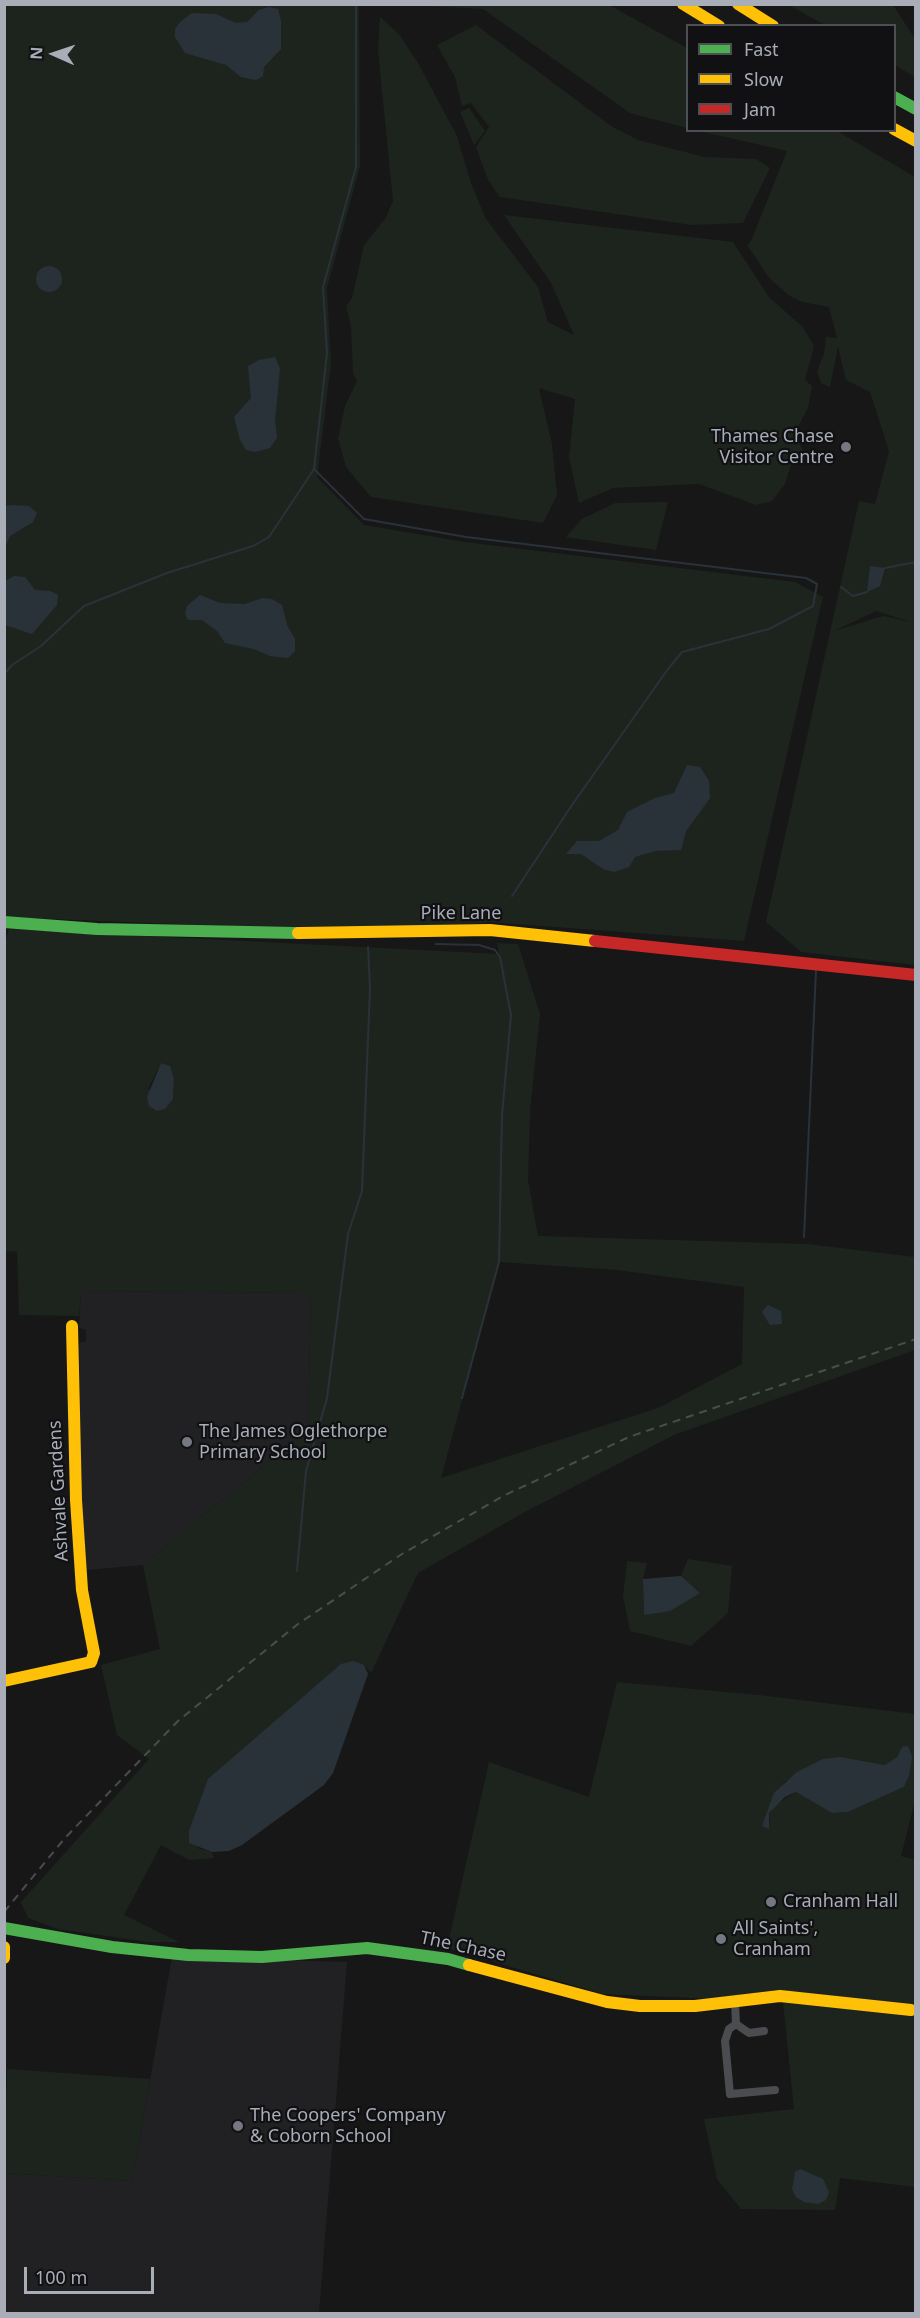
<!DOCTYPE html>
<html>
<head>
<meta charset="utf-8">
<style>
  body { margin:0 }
  #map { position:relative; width:920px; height:2318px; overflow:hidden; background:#171717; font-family:"Noto Sans",sans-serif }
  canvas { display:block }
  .frame { position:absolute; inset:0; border:6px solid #a8adb8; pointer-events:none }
  .legend { position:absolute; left:686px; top:24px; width:210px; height:108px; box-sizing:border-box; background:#111113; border:2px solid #4d4f55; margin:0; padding:8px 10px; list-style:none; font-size:18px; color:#a8adb8 }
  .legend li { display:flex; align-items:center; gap:12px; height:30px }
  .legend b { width:30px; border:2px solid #4d4f55 }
  .north { position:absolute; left:24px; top:24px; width:60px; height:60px; -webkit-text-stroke:4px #111113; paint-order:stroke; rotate:273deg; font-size:16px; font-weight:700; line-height:24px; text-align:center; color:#a8adb8 }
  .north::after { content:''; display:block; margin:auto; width:21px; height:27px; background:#a8adb8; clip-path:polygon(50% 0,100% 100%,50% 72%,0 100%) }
  .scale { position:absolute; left:24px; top:2267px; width:130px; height:27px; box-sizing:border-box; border:3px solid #a8adb8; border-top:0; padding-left:8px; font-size:18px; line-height:21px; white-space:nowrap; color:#a8adb8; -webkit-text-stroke:4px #111113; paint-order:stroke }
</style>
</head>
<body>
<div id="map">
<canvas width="920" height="2318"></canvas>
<div class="frame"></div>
<ul class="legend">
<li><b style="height:8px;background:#4caf50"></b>Fast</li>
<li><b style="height:8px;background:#ffc107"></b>Slow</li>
<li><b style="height:8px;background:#c62828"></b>Jam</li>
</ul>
<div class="north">N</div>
<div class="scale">100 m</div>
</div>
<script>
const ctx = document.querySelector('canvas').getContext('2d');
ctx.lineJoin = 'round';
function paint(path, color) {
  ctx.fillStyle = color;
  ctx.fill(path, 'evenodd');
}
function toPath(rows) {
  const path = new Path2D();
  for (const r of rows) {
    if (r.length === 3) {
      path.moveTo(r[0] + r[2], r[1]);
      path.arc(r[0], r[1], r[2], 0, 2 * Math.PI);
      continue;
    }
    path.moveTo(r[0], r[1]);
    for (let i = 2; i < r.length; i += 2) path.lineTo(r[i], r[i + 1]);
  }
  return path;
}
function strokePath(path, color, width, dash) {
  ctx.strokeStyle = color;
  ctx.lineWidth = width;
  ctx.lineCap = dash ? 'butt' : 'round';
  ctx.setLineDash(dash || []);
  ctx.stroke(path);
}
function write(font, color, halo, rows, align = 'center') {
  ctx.font = font + ' "Noto Sans",sans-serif';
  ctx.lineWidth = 4.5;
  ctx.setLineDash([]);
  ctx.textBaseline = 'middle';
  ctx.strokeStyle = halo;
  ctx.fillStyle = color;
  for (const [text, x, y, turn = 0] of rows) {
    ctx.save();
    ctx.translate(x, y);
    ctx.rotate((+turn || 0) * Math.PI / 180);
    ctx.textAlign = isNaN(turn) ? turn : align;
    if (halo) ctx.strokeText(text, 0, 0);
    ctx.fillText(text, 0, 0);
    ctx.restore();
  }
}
const built = toPath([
  [81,1291,311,1293,308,1429,143,1565,87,1570,81,1500,79,1343,86,1341,86,1330,79,1328],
  [172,1957,347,1962,319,2313,5,2313,4,2173,132,2181]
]);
const green = toPath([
  [4,5,359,5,360,166,327,288,331,363,317,477,364,525,465,542,795,582,823,597,744,941,488,922,456,926,225,926,5,917],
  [406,5,609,5,687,48,687,128,630,113,483,9],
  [789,5,893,5,915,39,915,77,895,65,894,26,825,25],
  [380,17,400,35,418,63,457,136,471,183,486,219,538,287,548,322,574,335,551,283,504,215,733,242,769,297,803,327,814,346,805,380,812,386,808,408,799,425,798,440,804,453,812,458,811,463,794,455,785,484,772,501,756,505,699,484,613,488,579,503,569,457,575,399,539,388,552,444,557,495,543,523,371,497,346,467,338,439,345,406,357,381,353,373,351,326,346,306,352,298,364,245,385,219,393,201,378,50],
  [476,25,611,126,638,140,705,157,756,159,770,168,743,223,692,225,500,197,488,180,476,147,489,127,471,103,462,106,455,77,437,45],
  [469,108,485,131,474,145,460,112],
  [699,131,837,131,915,177,915,965,801,952,766,922,859,501,875,504,889,451,870,392,846,380,838,347,830,387,821,383,817,371,824,354,826,337,837,338,829,307,802,302,790,296,770,279,747,245,751,241,787,151],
  [876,611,911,622,883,616,834,631],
  [668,502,656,550,566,537,582,519,615,503],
  [9,929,499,954,497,943,518,944,540,1014,530,1111,528,1180,538,1236,807,1244,915,1257,915,1350,674,1435,525,1512,418,1573,371,1673,364,1665,197,1848,212,1852,214,1858,189,1860,161,1845,124,1915,179,1942,148,1942,58,1929,28,1918,21,1902,149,1759,117,1735,101,1665,160,1649,143,1565,308,1429,311,1293,81,1291,79,1316,19,1315,17,1252,5,1251,4,947],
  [161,1063,170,1066,174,1077,173,1099,148,1089],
  [499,1262,617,1270,744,1287,742,1364,658,1408,441,1478],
  [688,1559,732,1566,728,1613,691,1646,630,1631,623,1596,627,1561,647,1563,643,1579,644,1615,700,1593,681,1576],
  [617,1682,759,1695,915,1714,915,1800,901,1856,916,1860,915,2187,840,2178,835,2210,741,2209,717,2179,704,2119,794,2109,783,2002,603,1994,447,1948,489,1762,589,1797],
  [902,1747,909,1776,904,1787,848,1812,832,1813,796,1792,774,1806,769,1814,770,1822,762,1826,784,1782,841,1757,885,1765,897,1757],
  [7,2069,150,2079,132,2181,5,2173]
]);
const water = toPath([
  [269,7,278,9,281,21,281,49,264,67,263,76,256,80,241,77,226,65,185,53,175,37,175,29,180,22,192,13,216,14,236,23,247,22,259,10],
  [49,279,13],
  [275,357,280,369,275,420,277,438,270,448,255,452,246,450,240,440,234,417,251,398,248,366,259,360],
  [13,505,29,506,37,513,33,522,10,536,5,547,5,506],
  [870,566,885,568,880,586,867,592],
  [14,576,25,577,35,590,50,591,58,595,57,605,32,634,5,625,5,581],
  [200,595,220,603,245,604,262,598,272,599,282,605,287,625,295,639,295,651,288,658,270,656,254,649,225,643,217,631,202,620,188,620,185,614,187,606],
  [687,765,700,767,709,781,710,798,686,831,681,850,655,851,635,857,629,867,614,872,603,869,581,854,566,854,577,841,599,841,618,830,627,812,655,798,674,793],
  [161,1063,170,1066,174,1078,173,1099,165,1109,157,1111,149,1106,147,1097],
  [768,1305,781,1311,782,1324,770,1325,762,1312],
  [681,1576,700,1593,670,1611,644,1615,643,1579],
  [353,1661,364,1665,368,1674,333,1773,324,1785,242,1845,229,1851,212,1852,189,1843,189,1831,208,1779,341,1664],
  [908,1746,912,1757,909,1776,904,1787,848,1812,832,1813,796,1792,785,1797,769,1813,769,1829,762,1826,774,1793,797,1772,823,1759,841,1757,885,1765,897,1757,902,1747],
  [800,2169,823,2179,829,2192,826,2200,818,2204,804,2202,796,2197,792,2189,794,2179,795,2172]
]);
const stream = toPath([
  [314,469,364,519,466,537,806,578,817,584,813,606,769,629,682,652,668,669,572,805,512,896],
  [885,568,916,562],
  [841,587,853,596,867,592],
  [4,674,12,665,41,646,84,606,167,573,253,546,269,537,314,469,327,353,323,287,356,167,356,4],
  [436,944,479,945,495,950,500,957,511,1015,502,1115,499,1262,462,1398],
  [804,1237,816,970],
  [297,1571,306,1471,327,1398,348,1234,362,1191,370,988,368,947]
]);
const street = toPath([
  [735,2002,736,2024,729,2029,725,2041,730,2094,775,2090],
  [736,2024,749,2033,764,2031]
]);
const fast = toPath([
  [894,97,916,109],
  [4,922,97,929,298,933],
  [4,1928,112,1947,188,1955,262,1957,367,1948,448,1959,469,1965]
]);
const slow = toPath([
  [683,4,719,26],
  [738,4,773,26],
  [894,129,916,141],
  [298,933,490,930,595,941],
  [4,1681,91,1662,94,1653,82,1590,76,1500,72,1326],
  [4,1947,4,1958],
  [469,1965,607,2002,640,2006,695,2006,780,1996,911,2010]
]);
const jam = toPath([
  [595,941,916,975]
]);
const rail = toPath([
  [4,1912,65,1838,178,1721,298,1624,402,1554,503,1496,629,1437,916,1339]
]);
const markers = [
  [846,447,6,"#757880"],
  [187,1442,6,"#757880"],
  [771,1902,6,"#757880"],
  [721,1939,6,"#757880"],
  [238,2126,6,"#757880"]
];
const poiNames = [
  ["Thames Chase",834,437,"right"],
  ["Visitor Centre",834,458,"right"],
  ["The James Oglethorpe",199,1432],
  ["Primary School",199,1453],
  ["Cranham Hall",783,1902],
  ["All Saints',",733,1929],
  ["Cranham",733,1950],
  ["The Coopers' Company",250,2116],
  ["& Coborn School",250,2137]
];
const streetNames = [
  ["Pike Lane",461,914],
  ["Ashvale Gardens",59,1491,-93],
  ["The Chase",463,1947,12]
];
paint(built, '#212123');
paint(green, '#1d241e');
paint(water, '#2a3239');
strokePath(stream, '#2a3239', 2);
strokePath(street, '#4b4c50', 8);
strokePath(fast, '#4caf50', 12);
strokePath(slow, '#ffc107', 12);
strokePath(jam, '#c62828', 12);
strokePath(rail, '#4b4c4f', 2, [8, 6]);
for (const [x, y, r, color] of markers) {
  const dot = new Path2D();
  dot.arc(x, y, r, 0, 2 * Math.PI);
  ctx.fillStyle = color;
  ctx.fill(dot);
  strokePath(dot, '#111113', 2);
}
write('18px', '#a8adb8', '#111113', poiNames, 'left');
write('18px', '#a8adb8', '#111113', streetNames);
</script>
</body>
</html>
